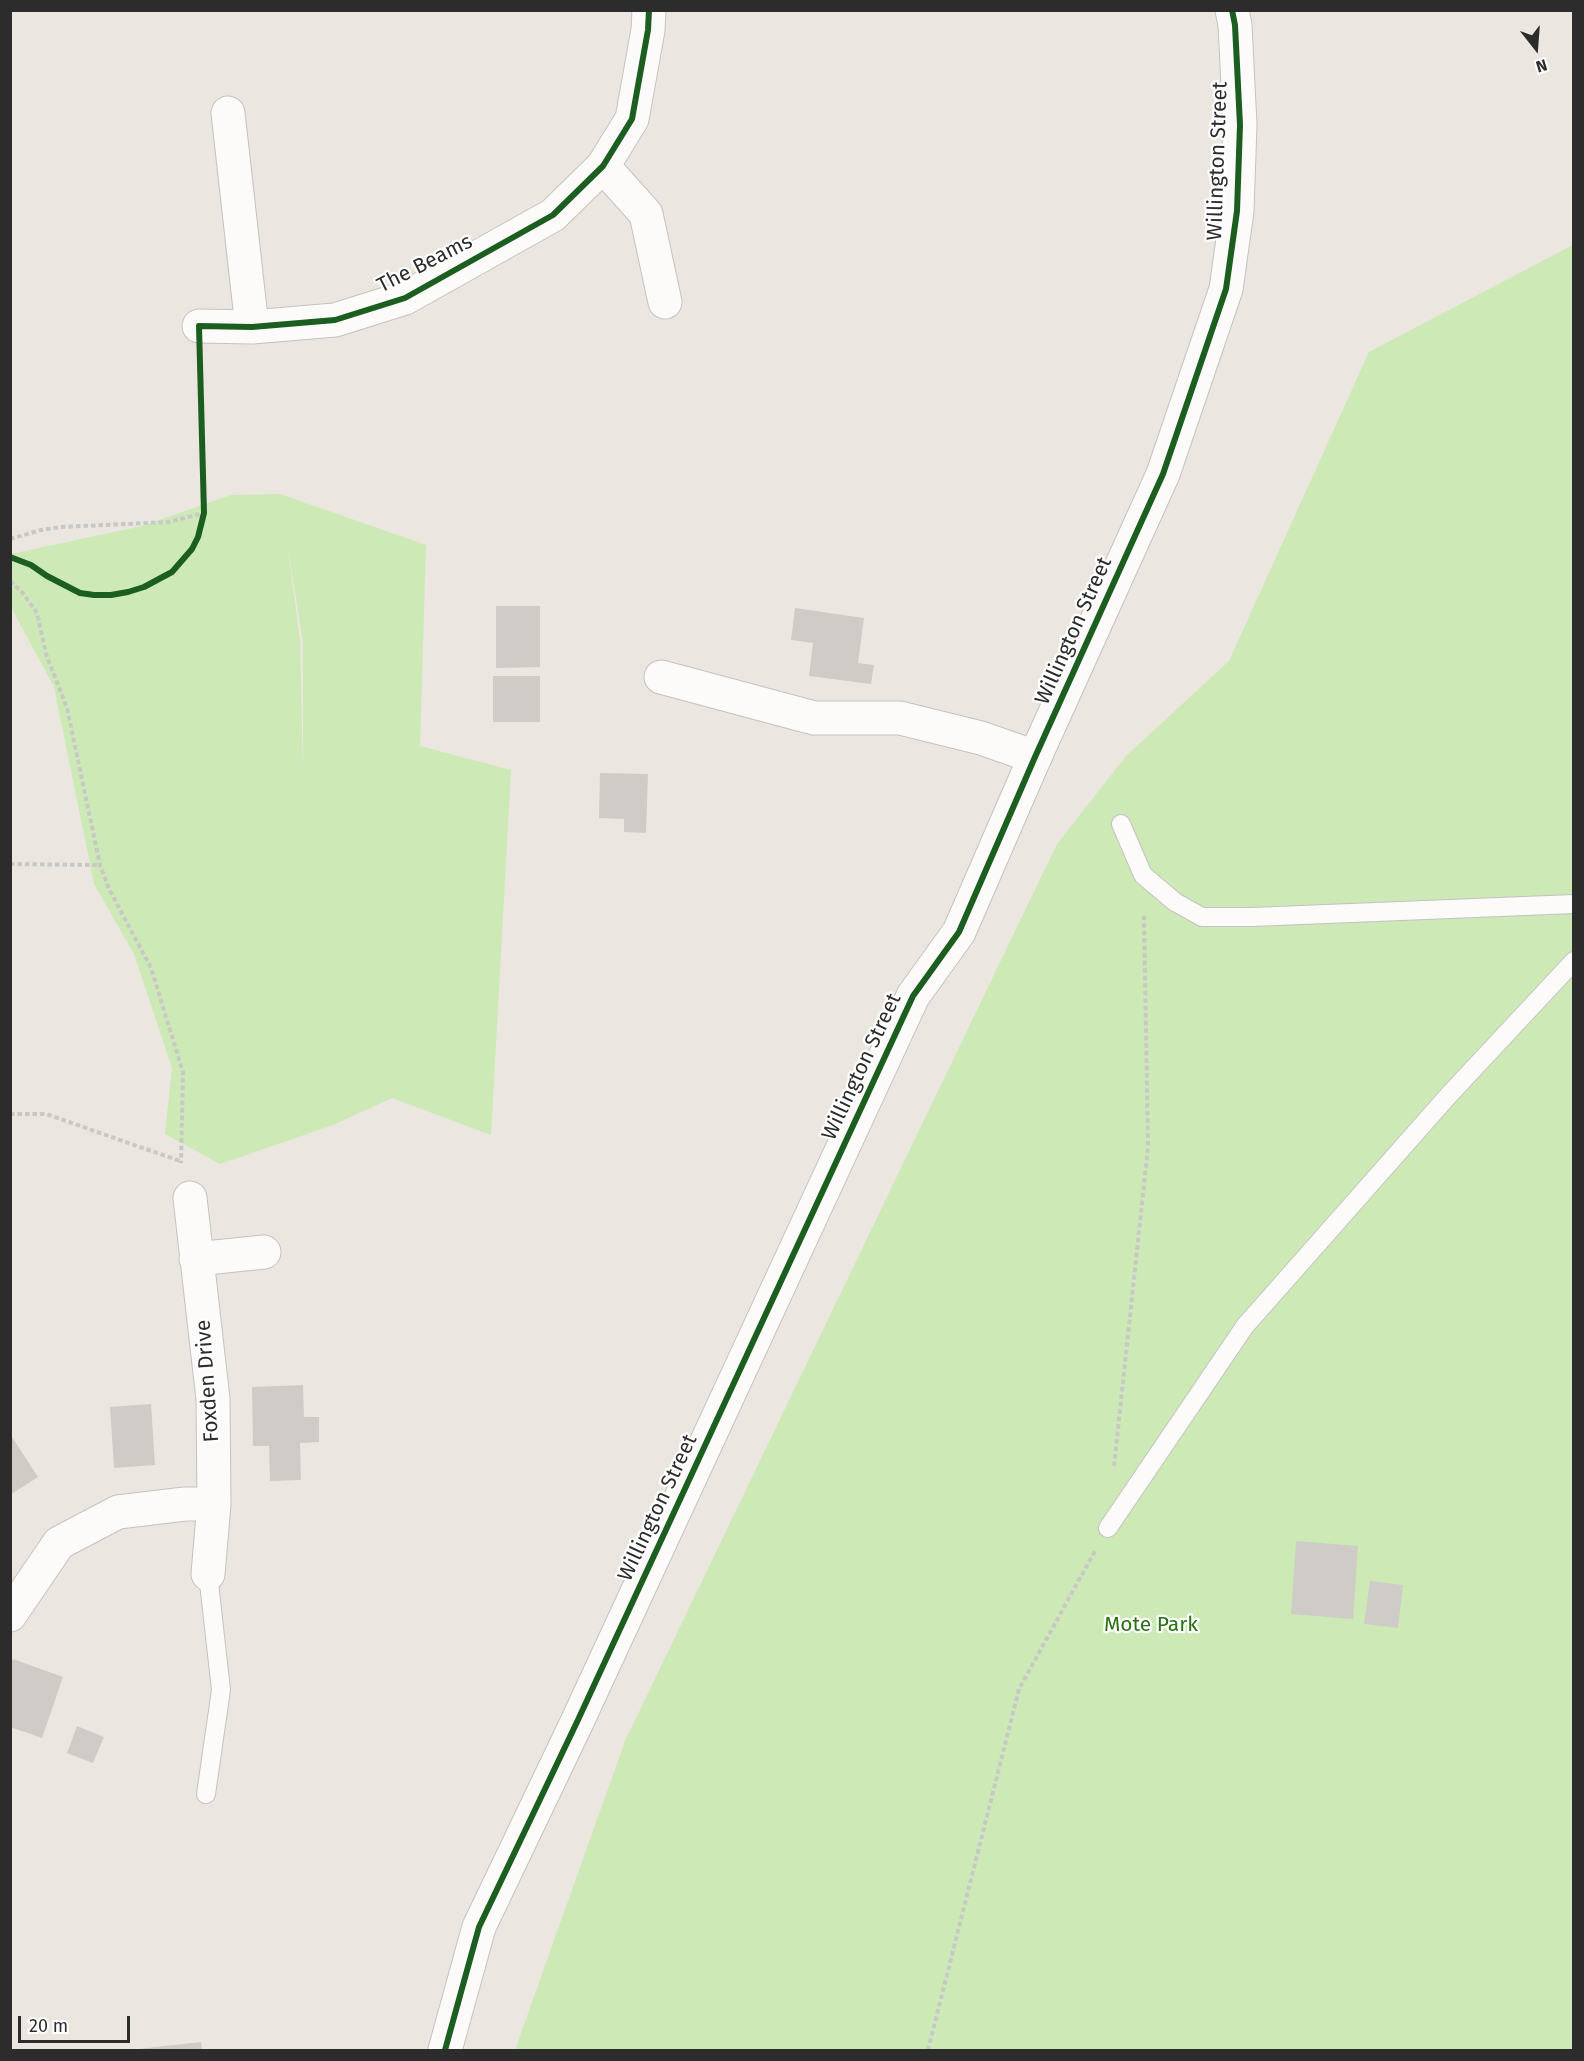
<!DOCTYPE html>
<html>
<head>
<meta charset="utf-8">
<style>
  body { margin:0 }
  #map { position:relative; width:1584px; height:2061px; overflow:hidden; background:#ebe6e0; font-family:"Fira Sans",sans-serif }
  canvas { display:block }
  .frame { position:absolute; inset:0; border:12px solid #2c2c2c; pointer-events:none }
  .north { position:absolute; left:1506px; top:18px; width:60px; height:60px; -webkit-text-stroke:4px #fff; paint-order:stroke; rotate:163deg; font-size:16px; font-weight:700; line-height:24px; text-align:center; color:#2c2c2c }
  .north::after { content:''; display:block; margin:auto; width:21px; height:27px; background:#2c2c2c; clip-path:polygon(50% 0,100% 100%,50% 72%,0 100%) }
  .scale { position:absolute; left:18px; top:2016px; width:112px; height:27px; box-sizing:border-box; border:3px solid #2c2c2c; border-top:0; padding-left:8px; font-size:18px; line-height:21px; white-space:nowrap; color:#2c2c2c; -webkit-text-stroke:4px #fff; paint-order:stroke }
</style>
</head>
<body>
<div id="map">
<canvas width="1584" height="2061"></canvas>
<div class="frame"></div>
<div class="north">N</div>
<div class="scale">20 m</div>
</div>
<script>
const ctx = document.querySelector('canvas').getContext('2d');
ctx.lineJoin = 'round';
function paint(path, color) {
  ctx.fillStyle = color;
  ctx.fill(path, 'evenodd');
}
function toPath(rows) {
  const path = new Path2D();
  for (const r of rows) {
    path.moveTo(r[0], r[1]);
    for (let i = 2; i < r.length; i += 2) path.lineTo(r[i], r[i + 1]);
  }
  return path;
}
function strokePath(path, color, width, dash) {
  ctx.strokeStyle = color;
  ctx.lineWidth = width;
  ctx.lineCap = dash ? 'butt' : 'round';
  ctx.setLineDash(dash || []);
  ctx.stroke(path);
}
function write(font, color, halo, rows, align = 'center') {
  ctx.font = font + ' "Fira Sans",sans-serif';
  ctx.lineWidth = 4.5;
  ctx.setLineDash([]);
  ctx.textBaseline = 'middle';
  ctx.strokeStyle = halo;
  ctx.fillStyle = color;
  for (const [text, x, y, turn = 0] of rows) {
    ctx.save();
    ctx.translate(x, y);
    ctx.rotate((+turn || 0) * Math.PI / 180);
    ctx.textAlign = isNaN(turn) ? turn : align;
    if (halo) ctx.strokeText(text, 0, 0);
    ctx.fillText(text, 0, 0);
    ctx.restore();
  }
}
const green = toPath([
  [1573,245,1573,2050,515,2050,625,1741,1057,844,1126,756,1229,661,1369,352],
  [280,494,426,545,420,746,511,770,491,1135,392,1098,333,1125,220,1164,165,1134,172,1068,134,954,94,884,54,687,11,607,11,554,142,526,231,495],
  [287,541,303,643,303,774,300,640]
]);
const building = toPath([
  [496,606,540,606,540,667,496,668],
  [795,608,864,618,858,663,874,665,871,684,809,676,813,643,791,640],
  [493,676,540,676,540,722,493,722],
  [600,773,648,774,646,833,624,832,624,819,599,818],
  [303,1385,304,1417,319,1417,319,1442,300,1443,301,1480,270,1481,269,1446,253,1446,252,1387],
  [151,1404,155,1465,114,1468,110,1407],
  [10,1434,38,1477,10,1495],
  [1296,1541,1358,1546,1353,1619,1291,1614],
  [1370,1581,1403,1585,1398,1628,1364,1624],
  [13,1659,63,1677,42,1738,10,1727,10,1666],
  [77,1726,104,1737,93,1763,67,1753],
  [201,2042,202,2050,138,2050,138,2049]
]);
const path = toPath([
  [10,539,41,530,61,527,169,522,204,513],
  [10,581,22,592,37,613,46,654,67,708,100,865,109,889,151,968,183,1072,181,1163],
  [10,864,100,865],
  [10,1114,46,1114,180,1161],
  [1114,1466,1148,1147,1144,915],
  [928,2050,1019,1689,1095,1551]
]);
const lane = toPath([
  [1121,824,1143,875,1175,902,1202,917,1252,917,1574,904],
  [1108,1528,1245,1326,1448,1096,1574,961],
  [206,1794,221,1690,208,1574]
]);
const street = toPath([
  [228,113,252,327],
  [603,166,646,214,665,302],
  [199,326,252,327,335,320,405,298,553,215,603,166,632,119,648,30,649,10],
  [661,677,814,718,900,718,981,738,1035,757],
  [190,1198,213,1399,214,1504,208,1574],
  [196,1259,264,1252],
  [10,1615,59,1543,118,1512,185,1504,214,1504]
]);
const secondary = toPath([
  [445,2050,479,1927,577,1722,913,996,959,932,1035,757,1163,474,1226,289,1237,211,1240,125,1235,25,1232,10]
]);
const cycleway = toPath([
  [10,557,31,565,47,576,80,593,94,595,111,595,128,592,144,587,172,572,192,549,198,537,204,513,199,326,252,327,335,320,405,298,553,215,603,166,632,119,648,30,649,10],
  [445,2050,479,1927,577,1722,913,996,959,932,1035,757,1163,474,1226,289,1237,211,1240,125,1235,25,1232,10]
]);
const streetNames = [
  ["Willington Street",1218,161,-88],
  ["The Beams",425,264,-27],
  ["Willington Street",1074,631,-66],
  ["Willington Street",862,1067,-65],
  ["Foxden Drive",208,1381,-94],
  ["Willington Street",658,1508,-65]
];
const parkNames = [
  ["Mote Park",1151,1625]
];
paint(green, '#cce9b6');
paint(building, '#cfccc8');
strokePath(lane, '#c4c2c2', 20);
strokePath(street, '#c4c2c2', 35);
strokePath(secondary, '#c4c2c2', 35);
strokePath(path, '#c8c8c7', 4, [4.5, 3]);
strokePath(lane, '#fcfbfa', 18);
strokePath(street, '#fcfbfa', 33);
strokePath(secondary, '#fcfbfa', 33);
strokePath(cycleway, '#1b5e20', 6);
write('21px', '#2c2c2c', '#fff', streetNames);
write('21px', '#297113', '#fff', parkNames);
</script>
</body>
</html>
